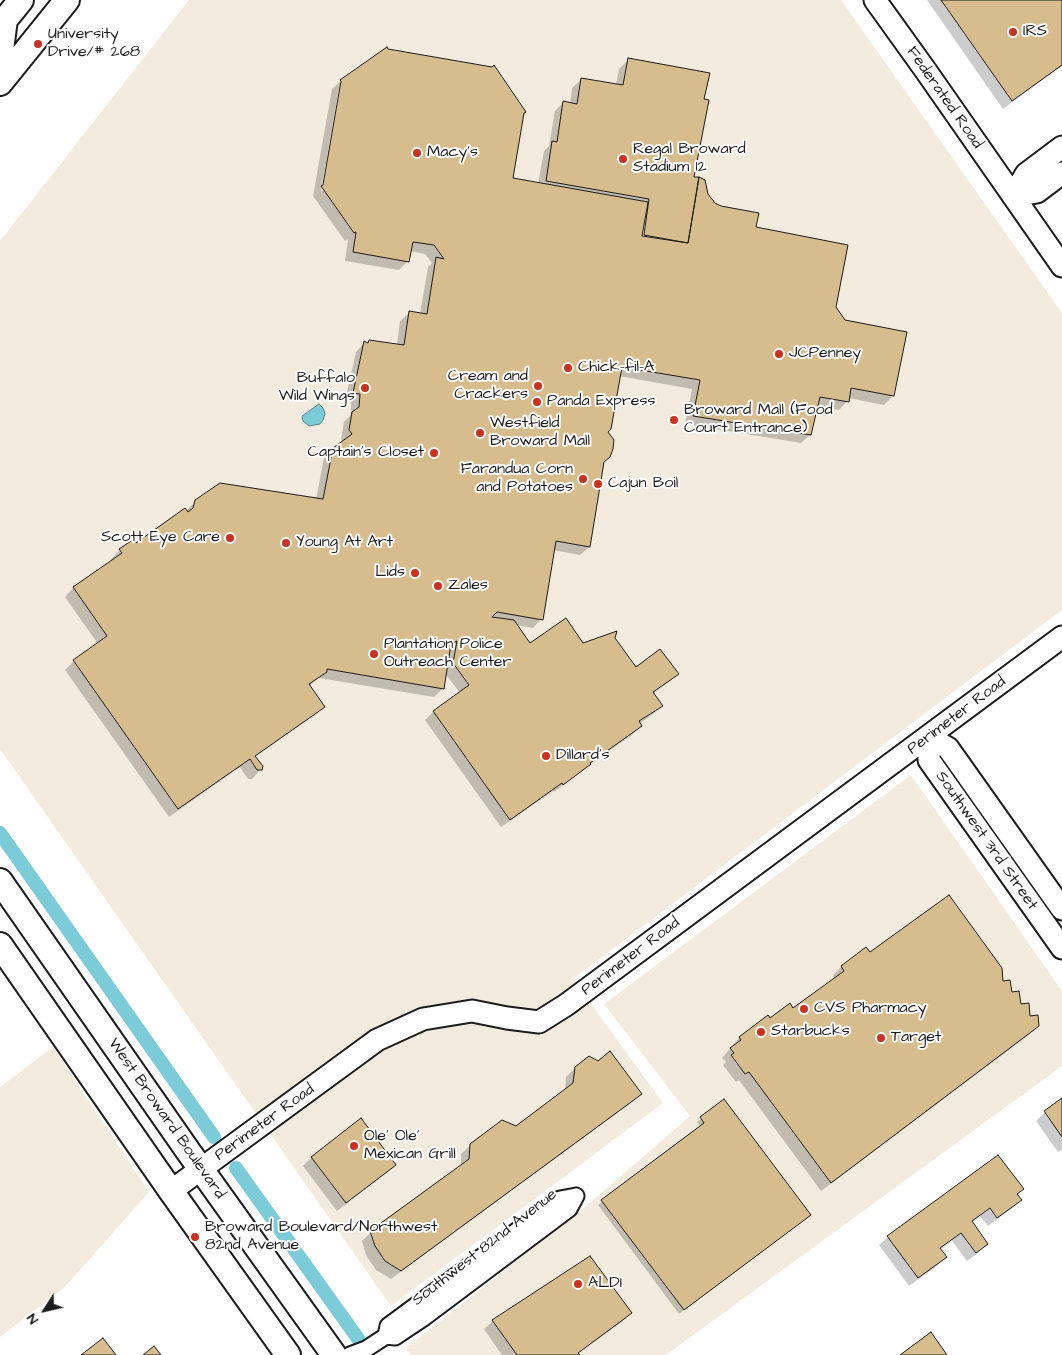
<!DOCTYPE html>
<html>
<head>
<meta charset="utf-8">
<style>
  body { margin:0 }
  #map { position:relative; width:1062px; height:1355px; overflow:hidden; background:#fff; font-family:"Architects Daughter",sans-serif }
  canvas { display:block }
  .north { position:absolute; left:20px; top:1285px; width:50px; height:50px; -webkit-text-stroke:4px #fff; paint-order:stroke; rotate:235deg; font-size:14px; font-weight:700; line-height:20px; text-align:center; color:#1c1c1c }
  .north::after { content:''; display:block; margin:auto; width:18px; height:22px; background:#1c1c1c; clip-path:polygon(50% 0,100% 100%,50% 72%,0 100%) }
</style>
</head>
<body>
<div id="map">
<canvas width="1062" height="1355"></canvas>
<div class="north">N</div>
</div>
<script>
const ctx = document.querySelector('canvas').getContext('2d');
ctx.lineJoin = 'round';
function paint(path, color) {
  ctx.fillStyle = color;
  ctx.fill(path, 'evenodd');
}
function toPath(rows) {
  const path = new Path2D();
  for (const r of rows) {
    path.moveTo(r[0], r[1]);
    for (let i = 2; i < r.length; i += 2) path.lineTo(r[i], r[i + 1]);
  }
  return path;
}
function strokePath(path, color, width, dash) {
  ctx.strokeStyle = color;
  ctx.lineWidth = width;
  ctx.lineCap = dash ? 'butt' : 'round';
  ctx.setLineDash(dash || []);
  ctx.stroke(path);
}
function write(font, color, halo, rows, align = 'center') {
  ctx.font = font + ' "Architects Daughter",sans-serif';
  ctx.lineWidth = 4;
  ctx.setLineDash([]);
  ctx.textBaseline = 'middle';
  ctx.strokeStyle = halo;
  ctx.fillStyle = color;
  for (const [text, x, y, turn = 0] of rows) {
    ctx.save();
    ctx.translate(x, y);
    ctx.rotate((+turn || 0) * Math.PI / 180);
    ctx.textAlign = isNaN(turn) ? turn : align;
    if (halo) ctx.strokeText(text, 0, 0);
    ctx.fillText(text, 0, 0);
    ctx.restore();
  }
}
const built = toPath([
  [189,0,841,0,1062,313,1062,610,573,979,663,1103,391,1306,0,749,0,241],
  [911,775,1062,991,1062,1066,666,1355,411,1355,406,1348,592,1201,690,1116,604,1004],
  [53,1047,149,1192,65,1287,0,1337,0,1087]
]);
const water = toPath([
  [319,404,323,408,325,414,323,420,320,424,309,426,303,421,302,416,319,404]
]);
const shadow = toPath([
  [927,0,1062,0,1062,66,1003,109],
  [628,60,703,100,693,178,714,204,755,228,835,307,893,396,884,405,848,398,847,401,839,410,816,406,810,435,801,443,685,424,692,389,619,376,607,432,589,547,580,555,553,550,541,619,533,628,516,625,530,644,583,645,614,639,636,668,677,674,669,682,652,694,662,706,653,714,639,724,640,726,632,735,587,766,554,792,553,791,501,827,425,720,433,712,460,693,445,673,443,688,434,697,319,678,309,686,323,707,314,715,255,757,260,770,252,779,248,779,240,767,169,817,65,670,74,661,98,644,65,597,73,588,113,561,111,559,120,550,133,541,135,544,186,511,196,501,316,499,324,458,343,442,341,439,344,422,351,415,351,402,345,401,356,352,364,343,367,343,369,341,397,345,400,321,409,313,420,314,428,267,432,263,425,254,410,251,408,261,399,270,345,261,348,239,345,241,313,196,332,89,340,82,321,191,323,191,343,81,523,113,512,179,538,184,544,151,549,146,555,111,564,102,570,104,572,88,581,80,616,85,619,69],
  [644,216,648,216,645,236,640,237],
  [866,949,870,954,1002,982,1029,1017,1038,1026,1029,1035,821,1191,739,1080,736,1082,723,1065,726,1062,722,1058,739,1038,770,1019,793,1010,835,979,833,976,841,967],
  [575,1068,640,1094,631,1103,391,1279,376,1270,366,1255,362,1241,371,1232,461,1167,461,1154,471,1145,516,1127,565,1090,566,1077],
  [1062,1100,1062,1150,1058,1152,1036,1121,1045,1112],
  [724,1101,810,1215,679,1314,598,1205,700,1127,697,1122],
  [361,1120,394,1165,386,1173,337,1211,303,1166,311,1158],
  [1022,1189,1016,1195,1020,1200,1011,1209,988,1226,980,1216,971,1223,986,1244,978,1253,967,1261,952,1241,940,1250,945,1257,937,1266,909,1286,879,1245,888,1237],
  [630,1313,622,1322,577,1354,578,1355,502,1355,484,1329,493,1321]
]);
const canal = toPath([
  [0,833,214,1137],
  [236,1168,359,1340]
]);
const building = toPath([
  [941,0,1062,0,1062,65,1012,101,941,0],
  [387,47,388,49,492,67,494,65,526,112,524,113,513,178,648,202,642,236,688,243,699,177,705,180,708,194,715,203,721,206,759,213,756,227,848,245,836,307,845,320,907,332,894,396,851,388,849,402,820,397,811,435,693,416,700,380,622,367,611,429,608,432,614,440,613,449,610,457,604,462,590,547,556,541,543,620,497,612,492,617,514,620,530,643,566,618,583,643,617,631,615,638,636,667,660,649,679,674,653,692,663,706,639,721,642,726,590,763,591,764,563,785,562,783,510,820,433,711,469,685,453,663,457,641,451,644,444,689,327,669,327,672,309,684,325,707,255,756,263,766,262,770,257,770,250,759,178,809,73,660,107,636,73,587,122,553,119,549,134,539,136,543,185,508,188,512,193,508,195,500,220,483,323,499,333,448,352,434,349,430,352,412,359,407,360,394,353,393,364,341,368,343,369,340,404,345,409,311,427,314,436,257,444,259,434,245,413,242,409,262,353,252,356,232,354,233,321,186,323,185,341,81,340,80,387,47],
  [628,58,710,73,704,99,709,100,694,177,699,177,688,243,644,235,649,199,546,181,552,141,557,142,563,101,577,104,581,78,623,85,628,58],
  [949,895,1002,968,1003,981,1010,980,1012,992,1019,991,1021,1004,1029,1003,1030,1016,1038,1015,1039,1026,831,1183,749,1072,745,1074,731,1055,734,1053,730,1048,741,1040,739,1037,768,1015,770,1018,790,1003,793,1008,844,971,841,966,866,947,870,952,949,895],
  [610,1051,642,1094,401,1271,385,1261,375,1246,370,1231,469,1159,470,1144,502,1120,516,1126,573,1083,575,1067,589,1056,598,1061,610,1051],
  [1062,1098,1062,1137,1044,1111,1062,1098],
  [724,1099,811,1215,684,1310,601,1200,704,1123,700,1117,724,1099],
  [361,1118,396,1165,346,1203,311,1157,361,1118],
  [998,1155,1024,1189,1017,1194,1022,1200,997,1218,990,1208,972,1221,988,1244,976,1253,961,1233,940,1248,947,1257,918,1278,887,1236,998,1155],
  [590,1256,632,1313,578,1353,580,1355,517,1355,492,1320,590,1256],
  [931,1332,947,1355,900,1355,931,1332],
  [103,1338,116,1355,81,1355,103,1338],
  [154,1346,161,1355,143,1355,154,1346]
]);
const street = toPath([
  [386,1336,388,1326,534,1218,560,1199,576,1196],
  [350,1355,366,1349,386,1336,395,1337,425,1317,569,1209,576,1196]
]);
const secondary = toPath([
  [875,0,926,71,1062,266],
  [1013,196,1026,174,1062,147],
  [1013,196,1037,192,1062,173],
  [929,737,929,760,1062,948],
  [929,737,948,748,1062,909],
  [171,1191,377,1040,423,1019,472,1011,507,1018,539,1022,566,1005,1062,637]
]);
const primary = toPath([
  [0,26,21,0],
  [0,58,5,19],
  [0,83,67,0],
  [0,881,188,1151,334,1355],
  [0,945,171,1191,288,1355]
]);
const markers = [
  [1013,32,5,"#c8321e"],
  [38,44,5,"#c8321e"],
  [417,153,5,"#c8321e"],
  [623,159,5,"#c8321e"],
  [779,354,5,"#c8321e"],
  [568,368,5,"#c8321e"],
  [538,386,5,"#c8321e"],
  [365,388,5,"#c8321e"],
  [537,402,5,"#c8321e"],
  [674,420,5,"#c8321e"],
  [480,433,5,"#c8321e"],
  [434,453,5,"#c8321e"],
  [583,479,5,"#c8321e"],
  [598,484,5,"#c8321e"],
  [230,538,5,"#c8321e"],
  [286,543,5,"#c8321e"],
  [415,573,5,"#c8321e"],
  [438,586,5,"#c8321e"],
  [374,654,5,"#c8321e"],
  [546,756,5,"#c8321e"],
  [804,1009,5,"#c8321e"],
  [761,1032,5,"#c8321e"],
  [881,1038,5,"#c8321e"],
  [354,1146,5,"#c8321e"],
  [195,1237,5,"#c8321e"],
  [578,1284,5,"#c8321e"]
];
const poiNames = [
  ["IRS",1023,32],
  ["University",48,35],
  ["Drive/# 268",48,53],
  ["Regal Broward",633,150],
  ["Stadium 12",633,168],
  ["Macy's",427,153],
  ["JCPenney",789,354],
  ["Chick-fil-A",578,368],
  ["Cream and",528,377,"right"],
  ["Crackers",528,395,"right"],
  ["Buffalo",355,379,"right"],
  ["Wild Wings",355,397,"right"],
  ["Panda Express",547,402],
  ["Broward Mall (Food",684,411],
  ["Court Entrance)",684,429],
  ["Westfield",490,424],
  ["Broward Mall",490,442],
  ["Captain's Closet",424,453,"right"],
  ["Farandua Corn",573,470,"right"],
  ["and Potatoes",573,488,"right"],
  ["Cajun Boil",608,484],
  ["Scott Eye Care",220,538,"right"],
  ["Young At Art",296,543],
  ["Lids",405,573,"right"],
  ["Zales",448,586],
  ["Plantation Police",384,645],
  ["Outreach Center",384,663],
  ["Dillard's",556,756],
  ["CVS Pharmacy",814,1009],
  ["Starbucks",771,1032],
  ["Target",891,1038],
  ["Ole' Ole'",364,1137],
  ["Mexican Grill",364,1155],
  ["Broward Boulevard/Northwest",205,1228],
  ["82nd Avenue",205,1246],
  ["ALDI",588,1284]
];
const streetNames = [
  ["Federated Road",944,98,55],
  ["Perimeter Road",957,716,-37],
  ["Southwest 3rd Street",986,841,55],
  ["Perimeter Road",631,957,-37],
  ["West Broward Boulevard",166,1119,55],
  ["Perimeter Road",265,1123,-36],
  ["Southwest 82nd Avenue",485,1248,-38]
];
paint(built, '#f3ebdd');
paint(water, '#7ccbd9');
strokePath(water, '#56858d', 1);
paint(shadow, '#0003');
strokePath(canal, '#7ccbd9', 14);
paint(building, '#d7bd8d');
strokePath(building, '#1c1c1c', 1);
strokePath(street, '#1c1c1c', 19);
strokePath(secondary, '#1c1c1c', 25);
strokePath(primary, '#1c1c1c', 28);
strokePath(street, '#fff', 15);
strokePath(secondary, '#fff', 21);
strokePath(primary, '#fff', 24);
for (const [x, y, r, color] of markers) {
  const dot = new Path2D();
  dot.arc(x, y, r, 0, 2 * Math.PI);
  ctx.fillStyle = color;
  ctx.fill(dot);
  strokePath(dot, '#fff', 2);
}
write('16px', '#1c1c1c', '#fff', poiNames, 'left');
write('16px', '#1c1c1c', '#fff', streetNames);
</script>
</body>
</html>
